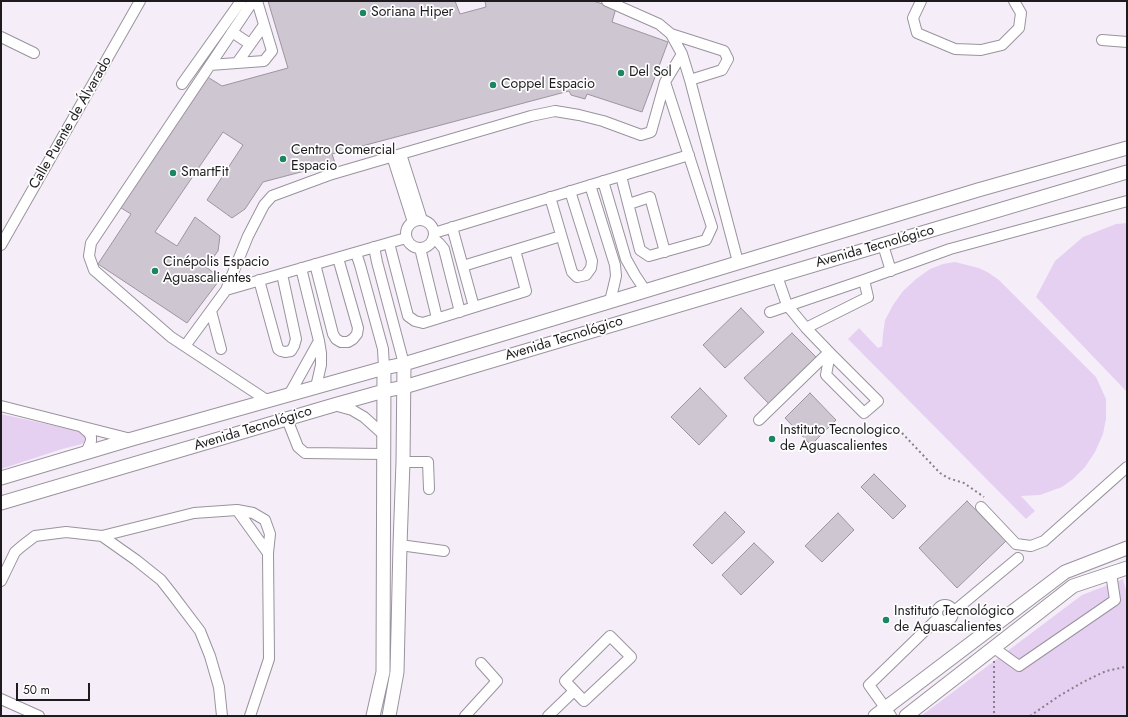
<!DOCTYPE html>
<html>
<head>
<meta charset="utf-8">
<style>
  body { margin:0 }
  #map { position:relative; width:1128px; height:717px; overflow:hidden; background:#f5eef9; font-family:Jost,sans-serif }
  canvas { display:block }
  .frame { position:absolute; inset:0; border:2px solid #1d1b1e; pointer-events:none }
  .scale { position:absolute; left:16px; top:683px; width:74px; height:18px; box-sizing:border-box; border:2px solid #1d1b1e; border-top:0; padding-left:5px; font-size:12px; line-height:14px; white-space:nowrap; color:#1d1b1e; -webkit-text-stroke:3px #fefefe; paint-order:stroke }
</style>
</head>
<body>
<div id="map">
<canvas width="1128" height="717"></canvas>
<div class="frame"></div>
<div class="scale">50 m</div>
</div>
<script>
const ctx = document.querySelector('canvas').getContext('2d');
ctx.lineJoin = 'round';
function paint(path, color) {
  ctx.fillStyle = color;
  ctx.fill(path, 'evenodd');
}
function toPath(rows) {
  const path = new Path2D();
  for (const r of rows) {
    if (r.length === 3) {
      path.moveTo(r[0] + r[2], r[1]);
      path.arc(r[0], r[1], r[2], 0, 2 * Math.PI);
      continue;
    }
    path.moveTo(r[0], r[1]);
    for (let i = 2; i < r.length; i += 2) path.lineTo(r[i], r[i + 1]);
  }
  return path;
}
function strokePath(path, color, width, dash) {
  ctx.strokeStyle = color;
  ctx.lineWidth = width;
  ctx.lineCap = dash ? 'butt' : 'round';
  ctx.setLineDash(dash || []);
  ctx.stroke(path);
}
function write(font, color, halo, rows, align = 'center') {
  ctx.font = font + ' Jost,sans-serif';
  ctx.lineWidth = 3.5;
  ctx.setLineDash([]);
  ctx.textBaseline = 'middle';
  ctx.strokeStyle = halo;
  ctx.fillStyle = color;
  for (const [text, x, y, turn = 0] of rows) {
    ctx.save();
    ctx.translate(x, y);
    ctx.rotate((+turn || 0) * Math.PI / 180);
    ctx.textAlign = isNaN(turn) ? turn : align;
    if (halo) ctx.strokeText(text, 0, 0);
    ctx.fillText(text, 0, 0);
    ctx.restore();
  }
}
const green = toPath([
  [1127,223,1127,392,1036,297,1055,261,1083,237,1116,224],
  [955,262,979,268,989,273,999,280,1096,377,1106,399,1106,419,1103,434,1095,452,1085,467,1073,479,1062,487,1040,495,1021,496,1035,511,1026,519,848,339,859,328,878,348,882,346,883,334,885,320,893,305,903,291,916,279,930,269,943,264],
  [1,414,82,432,87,435,87,440,82,444,62,449,1,469],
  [1123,579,1127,595,1127,716,921,716,1082,595]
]);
const building = toPath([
  [268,1,455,1,460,14,486,7,485,1,593,1,616,8,612,22,668,42,642,112,587,94,585,99,571,95,569,91,332,154,335,163,263,182,245,209,232,218,207,200,243,145,223,132,155,232,177,246,195,217,220,236,218,251,206,267,221,278,187,323,98,264,131,214,118,206,206,76,222,86,288,68,268,1],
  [741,308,764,332,725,368,703,345,741,308],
  [792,333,817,358,769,404,744,378,792,333],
  [700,388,727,416,699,445,671,417,700,388],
  [810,393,836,420,811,445,785,418,810,393],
  [874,474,906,506,893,519,861,487,874,474],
  [967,501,1006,541,957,588,919,548,967,501],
  [725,512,745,532,712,564,693,545,725,512],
  [838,513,854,530,822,562,805,546,838,513],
  [754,543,774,562,741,595,722,575,754,543]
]);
const path = toPath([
  [902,433,940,473,948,478,964,483,984,497],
  [994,661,994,712,995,716],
  [1030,716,1059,696,1083,682,1106,671,1125,667,1127,668]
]);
const minor = toPath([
  [253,1,91,243,89,256,94,270,171,337,268,401],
  [607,1,659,24,671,34,682,54,690,80,738,262],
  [921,1,913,18,917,33,955,49,981,50,1002,45,1019,28,1021,13,1014,1],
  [232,32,250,44],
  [671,34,724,51,728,59,722,70,690,80],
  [1,37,34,53],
  [1102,40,1127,42],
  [237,63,264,25],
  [210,65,264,61,272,51,257,1],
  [665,82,682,54],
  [182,84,241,1],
  [401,154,422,220],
  [392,156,413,222],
  [603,181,626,259,635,275,645,290],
  [590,185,615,265,616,276,614,285,610,301],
  [550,197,572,272,577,277,586,275,591,268,592,261,570,191],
  [629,204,650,197,665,252],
  [420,234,14],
  [452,227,474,307],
  [434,233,689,155],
  [433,238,439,243,444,249,460,312],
  [389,243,408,316,415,321,423,323,526,291,515,250],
  [1,245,140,1],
  [883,245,891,271],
  [374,247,377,262,404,364],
  [420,248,437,318],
  [356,253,360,265,383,349,384,368],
  [315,264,333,334,336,339,341,342,348,342,353,339,357,334,358,328,338,258],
  [463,266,561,236],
  [777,276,787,305,806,328,830,353,878,401,864,413,826,375,830,353],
  [259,280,278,349,281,351,285,352,291,351,294,346,296,339,282,274],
  [226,290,406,238],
  [211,311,221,349],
  [770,312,864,280,950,249,1127,201],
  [806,328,868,297,864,280],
  [185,346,226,290,248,236,264,205,272,196,329,175,531,116,555,111,579,115,603,121,641,135,651,132,665,82,712,227,706,240,649,256,640,250,621,176],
  [316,387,321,365,321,353,319,341],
  [289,395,319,341,301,268],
  [334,405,352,410,364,417,384,435],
  [1,406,131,439],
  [287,419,298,447,305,453,384,454],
  [759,420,829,352],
  [82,427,89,433,91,437,91,441,86,453],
  [403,462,428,462,429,489],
  [981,507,1016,544,1031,546,1044,541,1127,467],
  [237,510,268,553],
  [102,536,136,560,161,580,172,594,200,631,210,656,219,687,222,716],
  [400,545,444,551],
  [1,581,15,552,22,546,35,536,66,532,102,536,194,513,237,510,253,513,265,520,270,534,268,553,269,659,250,716],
  [945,613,8],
  [953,612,1018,558],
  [610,636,631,657,584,701,565,681,610,636],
  [994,648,1019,666,1115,600,1111,573],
  [1,699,39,716],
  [465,716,497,681,481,663],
  [548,716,574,691],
  [891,716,869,685,938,618]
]);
const major = toPath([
  [1,478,132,439,384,368,404,364,978,190,1127,148],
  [1,503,334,405,384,391,404,387,1127,172],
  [373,716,383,672,384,368],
  [389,716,397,672,400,545,403,462,404,364],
  [875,716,1065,572,1127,548],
  [906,716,1073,586,1127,568]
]);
const markers = [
  [363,13,4,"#1c8561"],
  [621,73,4,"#1c8561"],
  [493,85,4,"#1c8561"],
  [283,159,4,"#1c8561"],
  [173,173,4,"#1c8561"],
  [155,271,4,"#1c8561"],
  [772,439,4,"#1c8561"],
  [886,620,4,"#1c8561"]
];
const poiNames = [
  ["Soriana Hiper",371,13],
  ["Del Sol",629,73],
  ["Coppel Espacio",501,85],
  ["Centro Comercial",291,151],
  ["Espacio",291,167],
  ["SmartFit",181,173],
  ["Cinépolis Espacio",163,263],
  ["Aguascalientes",163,279],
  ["Instituto Tecnologico",780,431],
  ["de Aguascalientes",780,447],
  ["Instituto Tecnológico",894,612],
  ["de Aguascalientes",894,628]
];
const streetNames = [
  ["Calle Puente de Álvarado",71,123,-60],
  ["Avenida Tecnológico",875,247,-16],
  ["Avenida Tecnológico",564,339,-17],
  ["Avenida Tecnológico",253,429,-17]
];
paint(green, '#e6d0f2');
paint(building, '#cec7d2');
strokePath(building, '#9c959f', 1);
strokePath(minor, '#99939d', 12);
strokePath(major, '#99939d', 15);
strokePath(path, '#858087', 2, [2, 3]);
strokePath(minor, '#fff', 10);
strokePath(major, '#fff', 13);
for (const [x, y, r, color] of markers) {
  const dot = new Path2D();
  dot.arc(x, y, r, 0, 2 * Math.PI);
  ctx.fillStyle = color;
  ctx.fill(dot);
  strokePath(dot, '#fefefe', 1.5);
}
write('14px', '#1d1b1e', '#fefefe', poiNames, 'left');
write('14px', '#1d1b1e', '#fefefe', streetNames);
</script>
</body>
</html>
